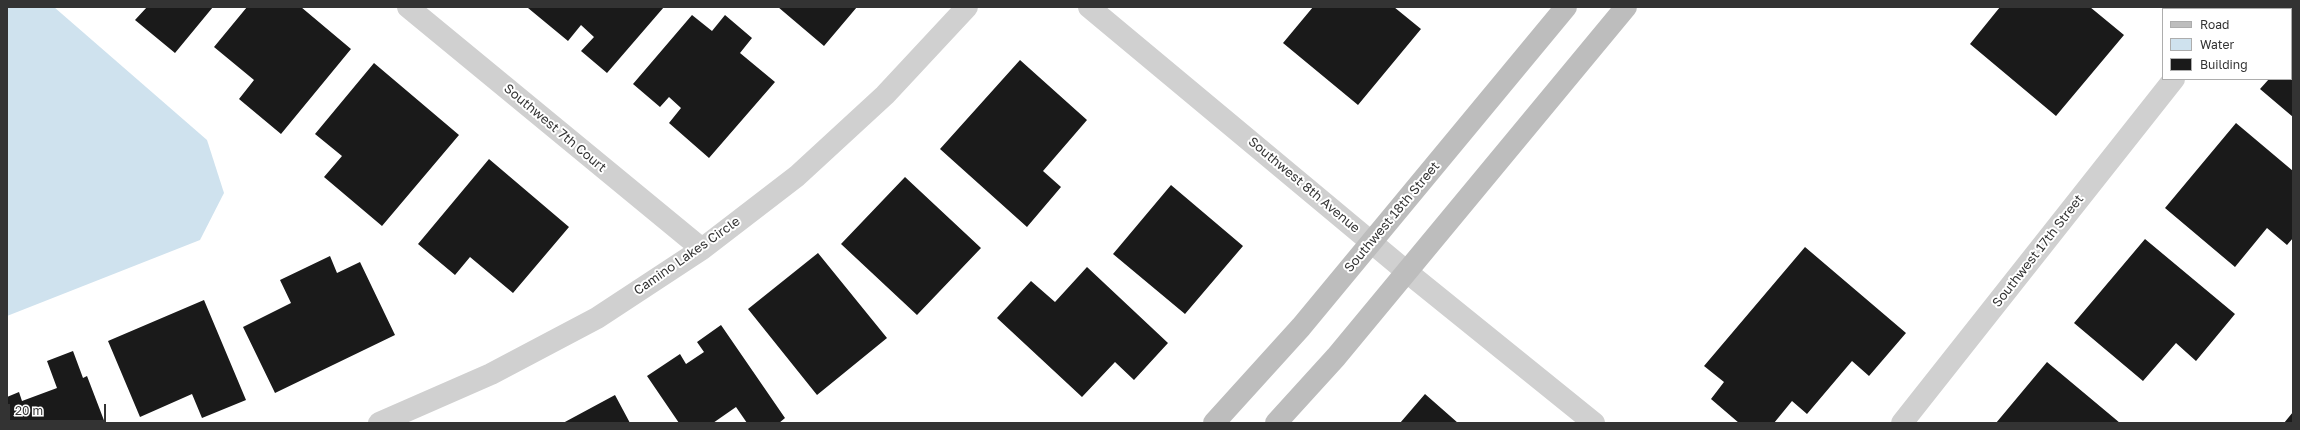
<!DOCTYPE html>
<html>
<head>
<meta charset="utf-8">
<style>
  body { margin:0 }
  #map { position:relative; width:2300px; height:430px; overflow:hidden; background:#fff; font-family:"Golos Text",sans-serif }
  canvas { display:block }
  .frame { position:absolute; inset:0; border:8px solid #333; pointer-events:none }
  .legend { position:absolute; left:2162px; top:8px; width:130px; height:72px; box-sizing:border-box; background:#fff; border:1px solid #adadad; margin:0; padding:5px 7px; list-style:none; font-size:12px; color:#333 }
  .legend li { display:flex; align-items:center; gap:8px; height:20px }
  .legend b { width:20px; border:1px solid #adadad }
  .scale { position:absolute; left:8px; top:404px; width:98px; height:18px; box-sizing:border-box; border:2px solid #333; border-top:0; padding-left:5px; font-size:12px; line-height:14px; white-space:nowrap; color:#333; -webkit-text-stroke:3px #fff; paint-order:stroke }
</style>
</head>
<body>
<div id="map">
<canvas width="2300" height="430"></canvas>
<div class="frame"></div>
<ul class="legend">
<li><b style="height:5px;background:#bdbdbd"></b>Road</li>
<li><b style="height:11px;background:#cfe2ee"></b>Water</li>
<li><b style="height:11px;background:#1a1a1a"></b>Building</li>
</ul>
<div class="scale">20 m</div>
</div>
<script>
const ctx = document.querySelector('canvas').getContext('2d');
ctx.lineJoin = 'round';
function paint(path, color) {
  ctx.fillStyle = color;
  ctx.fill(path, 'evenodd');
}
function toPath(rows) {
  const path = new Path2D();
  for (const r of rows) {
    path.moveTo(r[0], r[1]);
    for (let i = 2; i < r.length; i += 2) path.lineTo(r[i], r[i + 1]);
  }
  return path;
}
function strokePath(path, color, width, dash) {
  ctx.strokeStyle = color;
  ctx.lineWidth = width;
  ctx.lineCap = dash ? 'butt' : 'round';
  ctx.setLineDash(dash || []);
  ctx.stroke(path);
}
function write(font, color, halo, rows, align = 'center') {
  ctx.font = font + ' "Golos Text",sans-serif';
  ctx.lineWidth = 4;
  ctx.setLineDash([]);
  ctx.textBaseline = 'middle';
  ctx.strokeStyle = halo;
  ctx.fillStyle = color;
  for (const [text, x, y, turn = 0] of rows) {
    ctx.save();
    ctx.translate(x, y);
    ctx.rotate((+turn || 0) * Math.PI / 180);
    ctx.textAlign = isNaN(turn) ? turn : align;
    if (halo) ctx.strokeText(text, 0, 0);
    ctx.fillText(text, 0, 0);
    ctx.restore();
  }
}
const water = toPath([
  [7,7,54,7,207,140,224,193,200,240,7,316]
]);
const building = toPath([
  [147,7,213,7,175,53,135,20],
  [247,7,301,7,351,49,281,134,239,99,254,80,214,47],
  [530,7,664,7,607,73,581,51,594,37,581,25,568,41,528,8],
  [778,7,857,7,824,46],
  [1313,7,1394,7,1421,29,1358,105,1283,43],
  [2000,7,2090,7,2124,35,2056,116,1970,44],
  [692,15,712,31,725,15,752,38,740,53,775,82,709,158,669,123,681,108,669,97,660,107,633,84],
  [2293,50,2293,117,2260,89,2269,79,2291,79,2291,52],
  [1020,60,1087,120,1043,171,1061,187,1027,227,940,149],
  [374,63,459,135,382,226,324,177,342,156,315,134],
  [2236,123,2293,171,2293,238,2287,245,2267,228,2235,267,2165,208],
  [489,159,569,227,513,293,470,257,455,275,418,244],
  [905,177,981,248,917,315,841,244],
  [1171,185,1243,246,1185,314,1113,254],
  [2145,239,2235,314,2196,361,2176,343,2143,381,2074,323],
  [1805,247,1906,333,1869,376,1852,361,1807,414,1792,401,1774,423,1739,423,1711,399,1724,382,1704,366],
  [818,253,887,338,817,395,748,309],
  [330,256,337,273,360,262,395,335,275,393,243,327,291,303,280,280],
  [1087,267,1168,343,1134,380,1115,362,1082,397,997,318,1031,281,1055,302],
  [204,300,246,400,202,418,192,394,140,417,108,341],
  [721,325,785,418,779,423,747,423,736,407,713,423,679,423,647,376,680,354,686,364,704,352,697,342],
  [73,351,83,378,87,376,105,423,7,423,7,397,19,392,22,401,57,388,47,361],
  [2047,362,2120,423,1996,423],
  [1425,394,1458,423,1400,423],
  [615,395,630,423,563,423],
  [2293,412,2293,423,2284,423]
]);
const minor = toPath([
  [408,7,702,249],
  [1089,7,1407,272,1594,423],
  [2230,9,2231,7],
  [379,423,491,374,597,318,702,249,797,176,885,95,967,7],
  [1902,423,2174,79]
]);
const secondary = toPath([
  [1214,423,1301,327,1566,7],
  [1276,423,1336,357,1626,7]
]);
const streetNames = [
  ["Southwest 7th Court",555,128,40],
  ["Southwest 8th Avenue",1304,185,40],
  ["Southwest 18th Street",1392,217,-50],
  ["Southwest 17th Street",2038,251,-52],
  ["Camino Lakes Circle",687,256,-35]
];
paint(water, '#cfe2ee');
paint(building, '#1a1a1a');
strokePath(minor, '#d0d0d0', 22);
strokePath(secondary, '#bdbdbd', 22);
write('13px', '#333', '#fff', streetNames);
</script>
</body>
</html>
